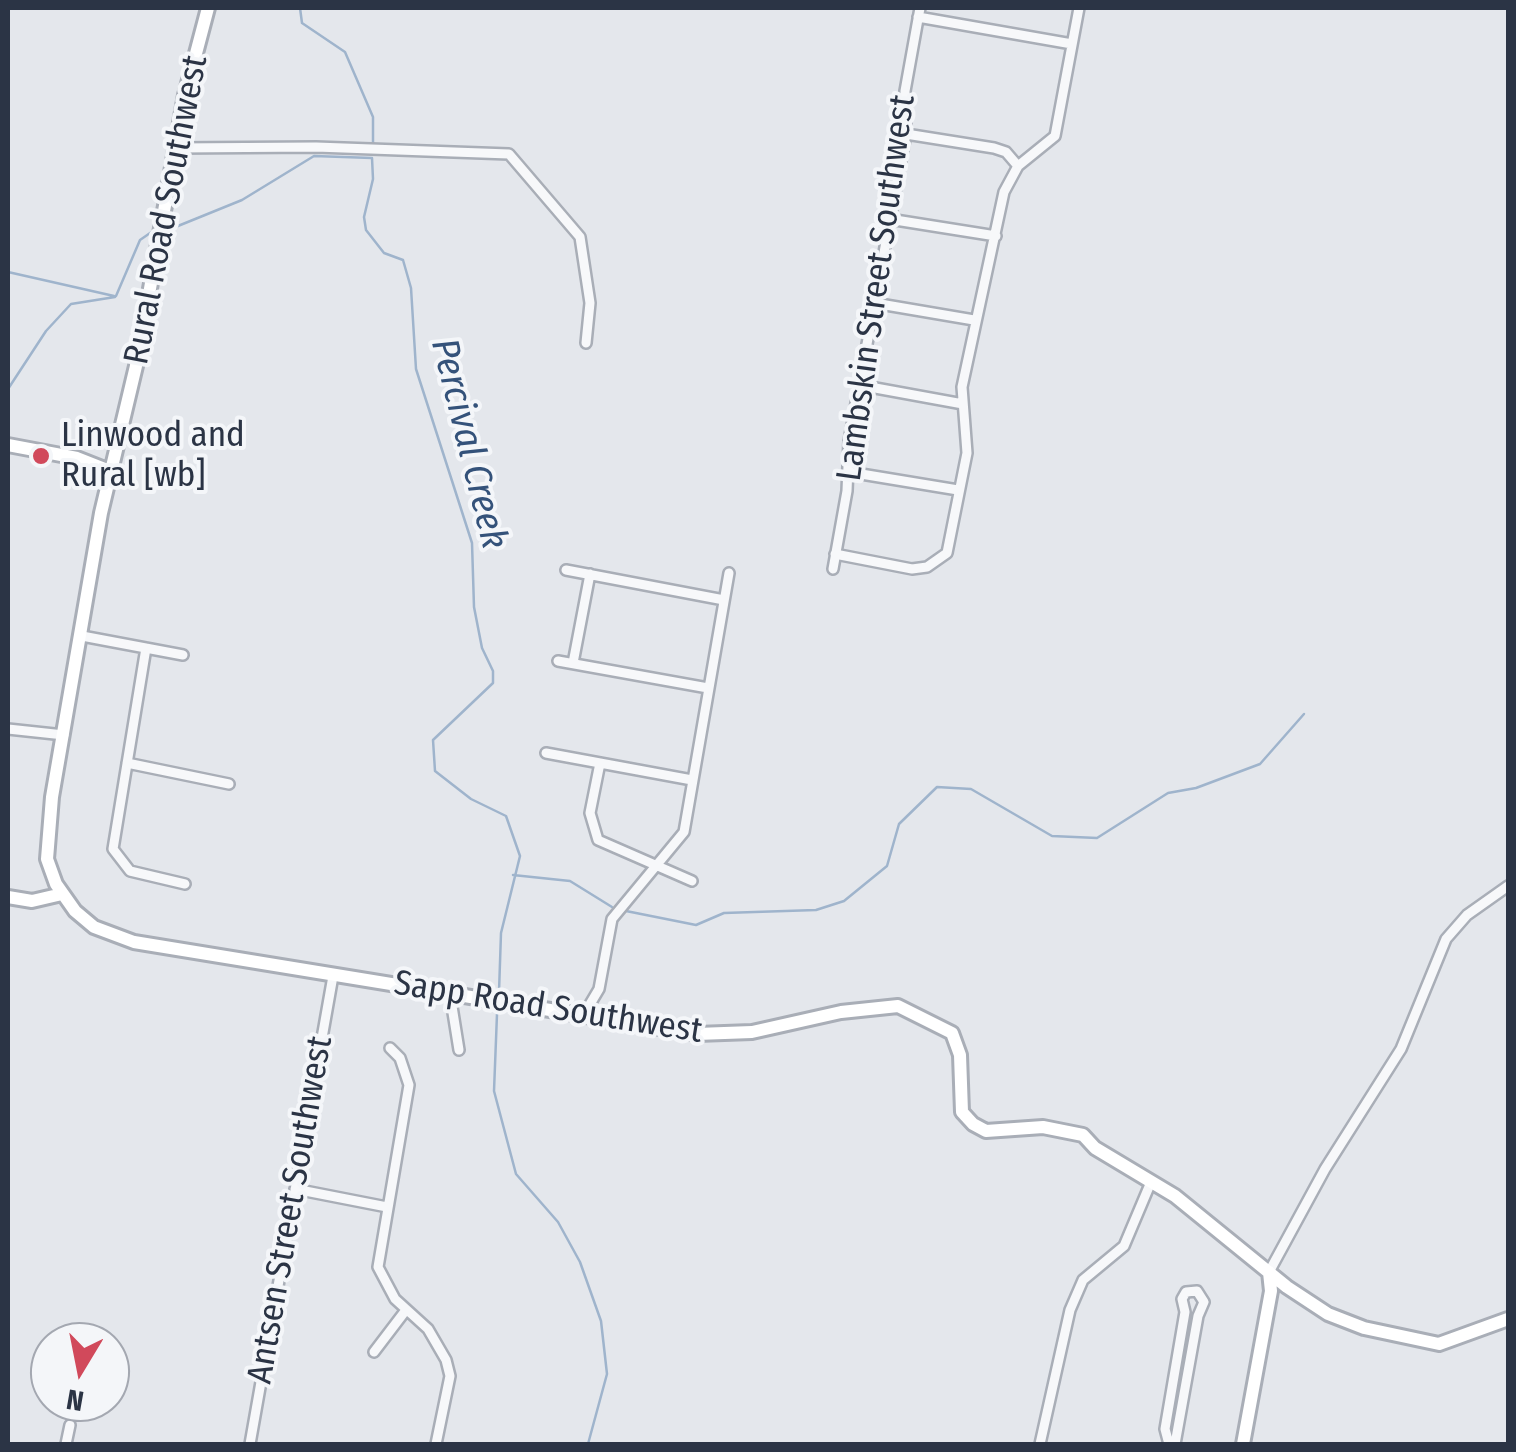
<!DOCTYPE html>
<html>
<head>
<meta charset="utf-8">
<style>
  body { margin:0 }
  #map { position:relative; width:1516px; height:1452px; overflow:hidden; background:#e4e7ec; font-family:"Fira Sans Condensed",sans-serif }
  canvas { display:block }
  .frame { position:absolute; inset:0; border:10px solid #2b3445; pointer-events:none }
  .north { position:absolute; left:30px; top:1322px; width:100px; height:100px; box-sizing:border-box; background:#f4f6f9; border:2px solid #a4a8b1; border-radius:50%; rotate:190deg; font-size:28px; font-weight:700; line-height:40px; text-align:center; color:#2b3445 }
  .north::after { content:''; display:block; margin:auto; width:35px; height:45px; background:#d1495b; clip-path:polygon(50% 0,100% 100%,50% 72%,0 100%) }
</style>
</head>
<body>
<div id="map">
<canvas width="1516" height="1452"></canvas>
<div class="frame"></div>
<div class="north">N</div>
</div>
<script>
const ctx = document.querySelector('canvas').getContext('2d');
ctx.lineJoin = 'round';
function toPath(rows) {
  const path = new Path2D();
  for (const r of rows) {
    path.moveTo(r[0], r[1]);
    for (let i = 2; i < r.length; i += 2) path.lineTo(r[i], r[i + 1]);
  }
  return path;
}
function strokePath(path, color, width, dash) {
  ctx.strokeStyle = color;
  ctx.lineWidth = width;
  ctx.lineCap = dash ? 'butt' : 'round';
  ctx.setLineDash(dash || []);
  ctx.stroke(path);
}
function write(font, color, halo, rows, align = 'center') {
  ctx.font = font + ' "Fira Sans Condensed",sans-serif';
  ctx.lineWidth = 8;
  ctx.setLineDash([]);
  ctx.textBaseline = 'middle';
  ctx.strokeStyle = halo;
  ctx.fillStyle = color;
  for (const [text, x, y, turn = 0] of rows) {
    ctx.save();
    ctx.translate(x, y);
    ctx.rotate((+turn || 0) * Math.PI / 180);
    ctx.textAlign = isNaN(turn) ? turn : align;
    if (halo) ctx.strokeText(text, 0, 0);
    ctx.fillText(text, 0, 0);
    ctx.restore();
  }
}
const stream = toPath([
  [300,8,302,23,345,52,373,117,373,145],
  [173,228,242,200,314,156,372,158,373,179,364,217,366,230,384,253,403,260,411,288,416,369,472,543,474,607,482,648,493,671,493,683,433,740,435,771,471,799,506,816,520,856,501,933,499,992],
  [8,272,114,296],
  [116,296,140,240,153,231],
  [8,389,46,331,71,304,115,297],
  [513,875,570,881,612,907],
  [626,911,696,925,724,913,816,910,844,901,887,866,899,824,937,787,971,789,1052,836,1097,838,1168,793,1196,788,1260,764,1304,714],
  [497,1014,494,1091,516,1174,558,1222,580,1262,601,1321,607,1374,588,1444]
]);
const street = toPath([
  [918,17,1072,44],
  [906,134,994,148,1006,152,1018,166],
  [176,148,316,147,509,154,580,237,590,303,586,343],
  [889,219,996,236],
  [874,303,974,320],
  [859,385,963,404],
  [849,472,958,490],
  [835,554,912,569,927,567,947,553,967,453,962,387,1004,192,1018,166,1055,136,1079,8],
  [833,569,847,491,849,441,906,134,905,91,920,8],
  [566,570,724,600],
  [82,636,183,655],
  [146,648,113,849,130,871,185,884],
  [558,661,708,688],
  [573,663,590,574],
  [8,729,64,735],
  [546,753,692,780],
  [127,763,229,784],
  [600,763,590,813,598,840,692,881],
  [450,994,459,1050],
  [583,1016,599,989,612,919,684,832,729,573],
  [390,1048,400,1058,409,1085,378,1267,395,1299,428,1329,446,1360,450,1376,436,1444],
  [295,1189,387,1207],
  [1269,1272,1325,1169,1401,1049,1446,939,1467,915,1508,886],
  [374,1352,406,1310],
  [66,1444,70,1425],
  [250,1444,333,976],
  [1040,1444,1070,1310,1083,1280,1124,1246,1151,1182],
  [1169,1444,1165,1429,1185,1312,1182,1299,1186,1292,1197,1291,1204,1302,1198,1316,1175,1444]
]);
const secondary = toPath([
  [208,8,185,95,136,366,101,513,52,797,47,859,56,884,75,911,94,927,134,942,697,1034,752,1032,841,1012,898,1006,952,1033,960,1055,962,1112,973,1124,986,1131,1043,1127,1083,1135,1095,1148,1175,1196,1287,1287,1328,1314,1364,1328,1439,1344,1508,1319],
  [8,445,77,458,110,471],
  [8,897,32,901,62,894],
  [1243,1444,1271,1291,1269,1272]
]);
const markers = [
  [41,456,10,"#d1495b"]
];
const streetNames = [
  ["Rural Road Southwest",167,210,-79],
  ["Lambskin Street Southwest",877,288,-82],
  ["Sapp Road Southwest",548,1008,9],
  ["Antsen Street Southwest",291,1210,-80]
];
const poiNames = [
  ["Linwood and",61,436],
  ["Rural [wb]",61,476]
];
const waterNames = [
  ["Percival Creek",468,444,76]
];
strokePath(stream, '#9fb4cc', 2.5);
strokePath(street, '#a9aeb7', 14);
strokePath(secondary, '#a9aeb7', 18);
strokePath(street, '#f7f8fa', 9);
strokePath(secondary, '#fff', 12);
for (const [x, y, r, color] of markers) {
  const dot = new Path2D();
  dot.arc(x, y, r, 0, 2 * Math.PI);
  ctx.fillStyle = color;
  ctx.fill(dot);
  strokePath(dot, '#f4f6f9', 4);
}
write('35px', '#2b3445', '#f4f6f9', streetNames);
write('35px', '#2b3445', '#f4f6f9', poiNames, 'left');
write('italic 38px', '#34527a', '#f4f6f9', waterNames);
</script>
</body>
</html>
